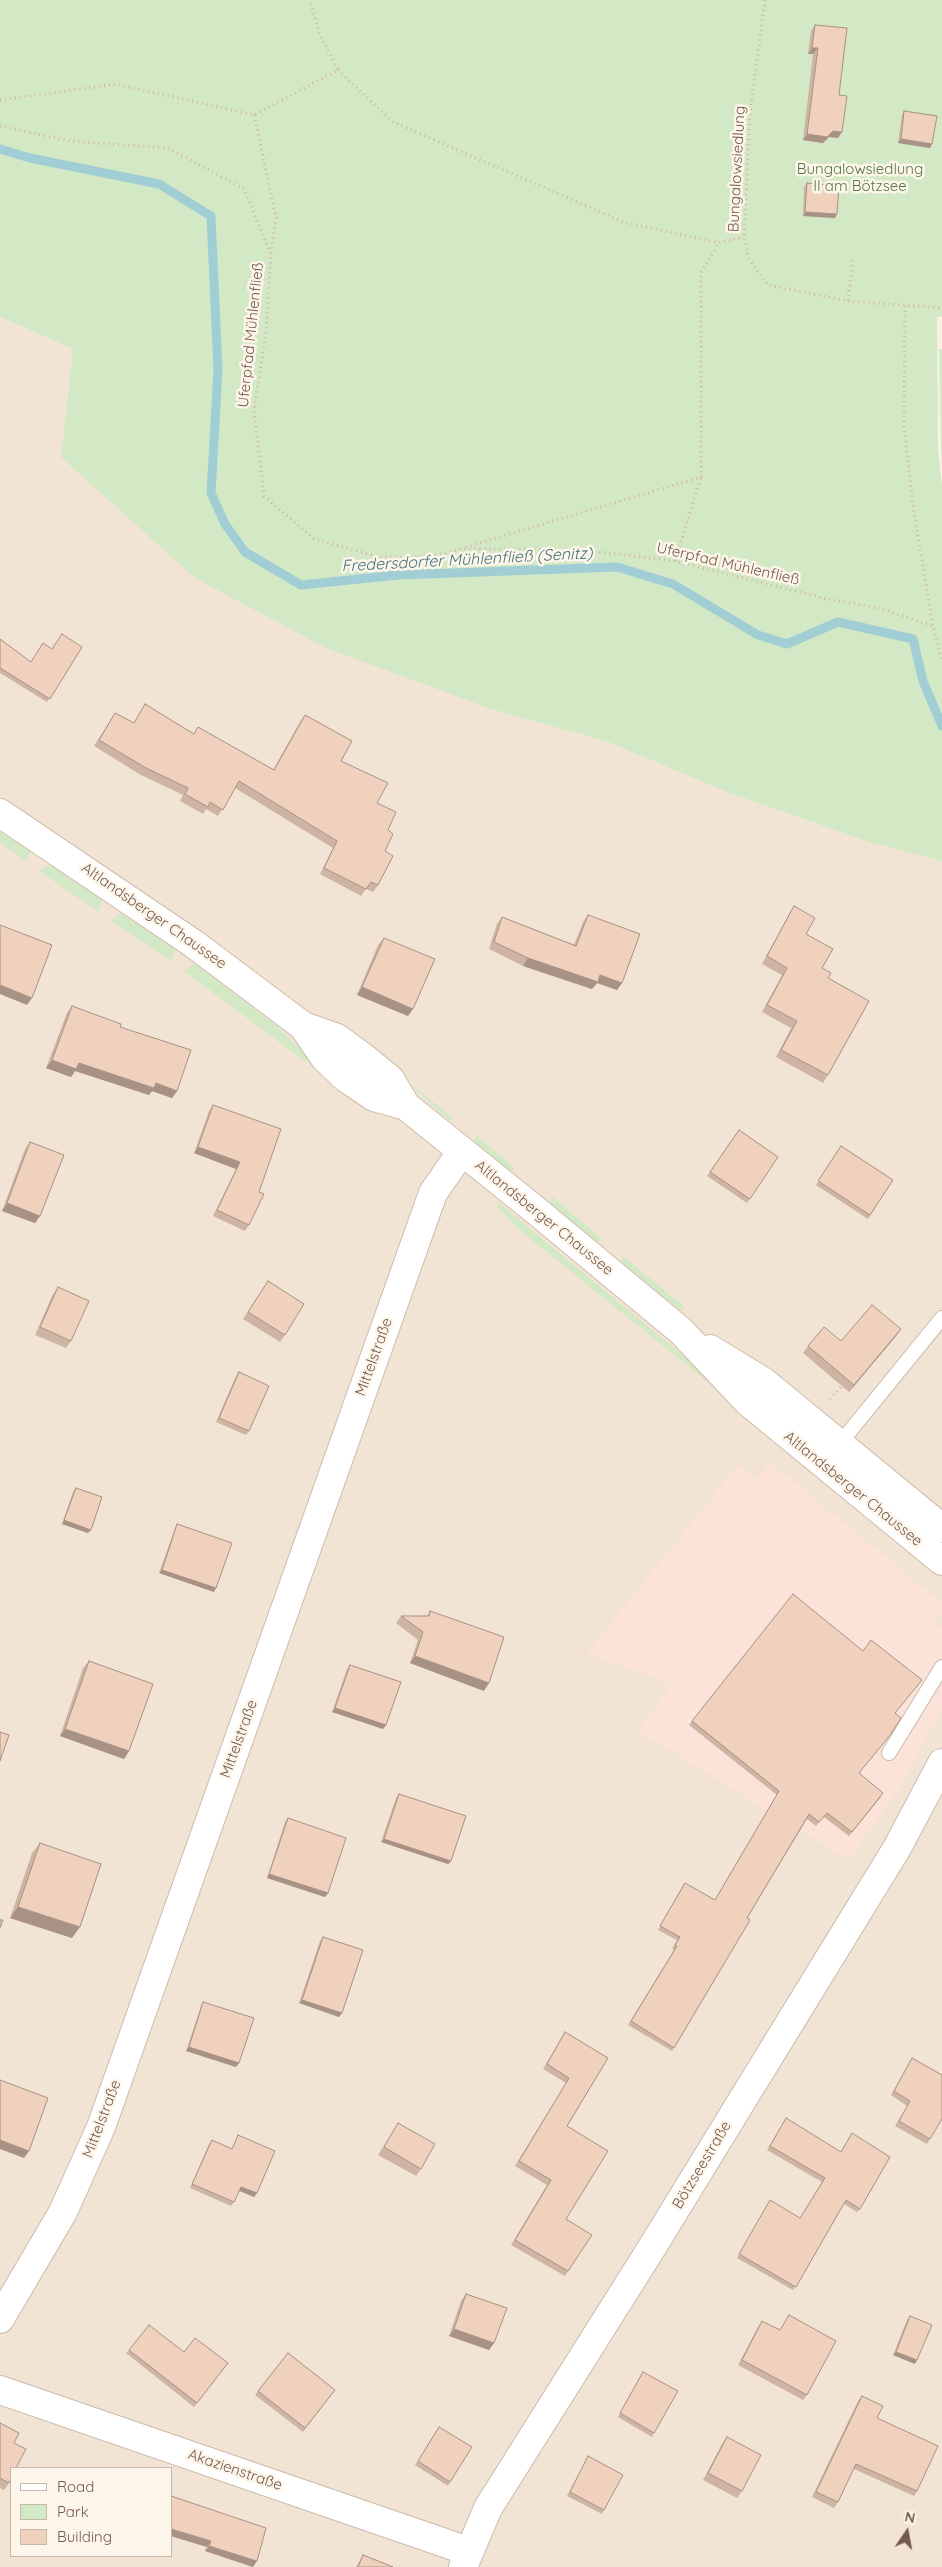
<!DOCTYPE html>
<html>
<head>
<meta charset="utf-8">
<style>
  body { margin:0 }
  #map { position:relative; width:942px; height:2567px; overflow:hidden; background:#fbf2e5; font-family:Quicksand,sans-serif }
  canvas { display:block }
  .legend { position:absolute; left:10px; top:2467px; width:162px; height:90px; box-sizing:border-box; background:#fef6eb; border:1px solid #c6b7ab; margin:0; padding:6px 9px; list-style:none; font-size:15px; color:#73594c }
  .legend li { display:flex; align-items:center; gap:10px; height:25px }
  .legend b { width:25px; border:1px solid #c6b7ab }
  .north { position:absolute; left:882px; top:2507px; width:50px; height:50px; -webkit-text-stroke:4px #fef6eb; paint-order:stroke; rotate:12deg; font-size:14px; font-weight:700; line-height:20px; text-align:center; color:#73594c }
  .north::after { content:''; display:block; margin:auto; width:18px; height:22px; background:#73594c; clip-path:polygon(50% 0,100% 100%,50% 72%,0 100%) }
</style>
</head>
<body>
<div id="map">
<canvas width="942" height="2567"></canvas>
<ul class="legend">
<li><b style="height:6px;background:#fff"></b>Road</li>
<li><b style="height:14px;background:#d3e8c4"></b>Park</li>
<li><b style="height:14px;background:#efd1be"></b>Building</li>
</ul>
<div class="north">N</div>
</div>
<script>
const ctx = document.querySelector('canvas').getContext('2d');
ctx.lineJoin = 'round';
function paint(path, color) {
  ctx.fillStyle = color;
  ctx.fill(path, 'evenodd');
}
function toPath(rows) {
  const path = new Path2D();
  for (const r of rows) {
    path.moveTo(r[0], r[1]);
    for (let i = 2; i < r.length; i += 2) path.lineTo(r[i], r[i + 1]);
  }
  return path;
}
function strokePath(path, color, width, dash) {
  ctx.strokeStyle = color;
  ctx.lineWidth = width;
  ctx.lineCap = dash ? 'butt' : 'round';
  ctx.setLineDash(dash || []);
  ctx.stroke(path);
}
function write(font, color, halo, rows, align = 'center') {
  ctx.font = font + ' Quicksand,sans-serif';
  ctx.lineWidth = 5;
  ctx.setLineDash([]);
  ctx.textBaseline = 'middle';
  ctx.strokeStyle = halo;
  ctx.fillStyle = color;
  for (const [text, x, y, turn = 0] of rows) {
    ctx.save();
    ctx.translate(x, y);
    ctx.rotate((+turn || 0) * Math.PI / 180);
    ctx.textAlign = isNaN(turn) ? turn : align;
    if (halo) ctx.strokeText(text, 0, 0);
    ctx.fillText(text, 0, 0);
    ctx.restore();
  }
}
const residential = toPath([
  [0,317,73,349,61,457,494,710,608,742,729,793,872,843,942,861,942,2567,0,2567],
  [11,2468,171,2468,171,2556,11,2556]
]);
const commercial = toPath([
  [770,1462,942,1603,942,1613,935,1624,942,1629,942,1710,898,1790,849,1860,638,1731,672,1684,587,1653,738,1465,756,1479]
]);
const green = toPath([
  [0,0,942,0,942,317,937,317,938,451,942,484,942,861,872,843,729,793,608,742,494,710,326,648,195,578,61,457,73,349,0,317],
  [939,349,942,349,942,462,941,451],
  [0,831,30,851,27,862,0,843],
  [50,864,102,898,99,912,39,871],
  [120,913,175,949,171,961,111,921],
  [194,963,277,1026,309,1058,306,1062,184,971],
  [402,1077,453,1118,449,1120],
  [477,1136,515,1168,511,1172,473,1141],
  [552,1196,603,1240,597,1242,551,1204],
  [499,1203,698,1368,720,1392,516,1227,497,1206],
  [623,1256,686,1308,680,1310,622,1263]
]);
const stream = toPath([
  [0,149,30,158,159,184,211,216,218,370,211,493,225,524,245,552,301,585,398,575,617,567,673,584,758,635,787,644,838,622,913,639,923,681,942,726]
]);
const path = toPath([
  [765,0,750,112,744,237,749,259,768,285,848,301,942,308],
  [338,70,393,122,623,222,719,243,743,237],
  [0,100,116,84,254,115,338,70,319,33,310,0],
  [254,115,276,218,271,253],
  [0,126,69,141,168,148,244,189,271,254,266,331,254,411,264,496,314,539,379,557,427,557,462,549,529,549,608,553,675,561,827,599,878,608,933,626],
  [848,301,853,259],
  [905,306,904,427,913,506,933,626,942,661],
  [466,547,701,477,701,273,719,243],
  [675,561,701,477],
  [830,1399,842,1386]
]);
const service = toPath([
  [837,1447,942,1318],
  [889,1753,942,1667]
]);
const minor = toPath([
  [0,2319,63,2212,101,2127,433,1193,462,1151],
  [0,2390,468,2551],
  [463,2567,488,2508,651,2249,897,1848,942,1763]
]);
const secondary = toPath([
  [0,813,194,944,303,1026,337,1038,363,1057,390,1079,406,1106,534,1209,681,1331,748,1402,942,1561],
  [303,1026,324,1057,346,1078,374,1097,406,1106],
  [710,1349,764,1382,942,1528]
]);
const wall = toPath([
  [815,25,839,95,838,138,829,137,823,143,803,140,813,54,808,54,811,31],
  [904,111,930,148,898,143,902,115],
  [807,183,835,218,803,216,804,187],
  [0,639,31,662,82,647,47,702,0,673],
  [145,704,194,734,198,727,273,770,300,722,305,715,341,761,377,803,388,830,385,851,378,885,373,892,366,889,361,896,320,874,333,848,235,788,218,816,206,809,203,814,180,801,183,795,141,775,94,746,115,713,134,723],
  [794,906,806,934,828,978,828,1075,823,1083,776,1057,791,1028,762,1012,782,975,762,964,789,914],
  [588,915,622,983,617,990,597,983,592,989,523,966,489,949,497,924,502,917,574,945,583,922],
  [384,938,408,1016,357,995,378,945],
  [72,1006,120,1027,177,1091,172,1098,152,1091,149,1095,75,1071,71,1077,46,1068,67,1013],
  [213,1105,259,1192,249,1225,245,1231,213,1216,236,1169,194,1153,209,1111],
  [739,1130,778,1157,747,1203,707,1176],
  [30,1142,40,1216,35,1223,2,1211,25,1149],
  [841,1146,893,1180,868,1219,816,1185],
  [268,1281,285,1335,280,1342,243,1319],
  [58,1287,71,1341,66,1348,35,1335,53,1294],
  [896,1336,849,1392,803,1353,808,1346,841,1341],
  [239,1372,249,1431,246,1435,216,1422,236,1376],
  [76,1488,88,1533,62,1524,73,1492],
  [177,1524,214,1592,159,1573,175,1528],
  [430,1611,484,1691,410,1663,418,1640,396,1623,401,1616,427,1616],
  [89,1661,129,1751,124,1759,60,1736,83,1668],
  [350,1665,386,1725,383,1729,332,1712,347,1669],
  [896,1714,859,1774,881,1797,849,1836,824,1817,816,1826,807,1819,747,1918,672,2051,628,2025,674,1950,672,1949,677,1940,658,1930,682,1887,685,1883,715,1900,777,1795,689,1725,692,1721],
  [399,1794,451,1861,448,1864,381,1842,396,1798],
  [288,1818,328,1893,325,1897,267,1878,285,1822],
  [40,1843,72,1938,10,1918,32,1853],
  [323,1937,342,2013,339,2017,299,2003,320,1941],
  [203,2002,239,2063,236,2067,186,2051,201,2006],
  [565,2032,608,2058,567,2126,566,2219,592,2235,565,2276,511,2245,547,2185,515,2166,566,2083,543,2069],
  [912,2058,930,2139,927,2144,895,2126,907,2106,891,2095],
  [786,2118,860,2209,857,2212,844,2204,793,2290,737,2258,768,2204,800,2218,822,2182,767,2150],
  [398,2123,421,2169,416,2176,378,2155],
  [238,2135,257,2193,254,2197,239,2191,234,2202,231,2206,190,2188,209,2144,212,2140,232,2149],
  [466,2294,494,2343,489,2350,449,2336,461,2301],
  [910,2316,915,2364,893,2355,907,2320],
  [762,2321,807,2395,803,2400,738,2365,758,2327],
  [129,2350,184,2352,228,2363,194,2407,126,2353],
  [288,2353,335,2390,303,2432,255,2395],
  [643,2372,654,2433,652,2437,618,2417],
  [862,2396,877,2418,917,2491,914,2496,854,2469,838,2502,834,2508,812,2497,858,2401],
  [0,2423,14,2443,9,2483,4,2490,0,2488],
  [439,2427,450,2482,448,2486,415,2465],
  [727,2437,742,2491,737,2498,703,2480,722,2444],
  [588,2456,604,2510,602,2514,567,2496],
  [171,2496,253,2567,205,2551,207,2547,171,2536],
  [363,2555,393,2567,356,2567]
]);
const shadedWall = toPath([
  [812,48,818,48,813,54,808,54],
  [833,131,842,132,838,138,829,137,823,143,803,140,807,134],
  [901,139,932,144,930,148,898,143],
  [805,212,837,214,835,218,803,216],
  [528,958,600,975,622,983,617,990,597,983,592,989,523,966],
  [0,985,32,998,27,1005,0,994],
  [362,987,413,1009,408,1016,357,995],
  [52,1060,79,1063,156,1083,177,1091,172,1098,152,1091,149,1095,75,1071,71,1077,46,1068],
  [198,1147,240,1162,236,1169,194,1153],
  [7,1203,40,1216,35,1223,2,1211],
  [901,1329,896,1336,849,1392,854,1385],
  [64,1520,91,1530,88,1533,62,1524],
  [162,1570,216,1588,214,1592,159,1573],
  [415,1656,489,1683,484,1691,410,1663],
  [335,1708,386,1725,383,1729,332,1712],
  [65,1729,129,1751,124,1759,60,1736],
  [384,1839,451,1861,448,1864,381,1842],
  [269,1874,328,1893,325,1897,267,1878],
  [18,1907,80,1927,72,1938,10,1918],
  [302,2000,342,2013,339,2017,299,2003],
  [189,2047,239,2063,236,2067,186,2051],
  [0,2140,29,2151,24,2158,0,2149],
  [241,2187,257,2193,254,2197,238,2190],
  [454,2329,494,2343,489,2350,449,2336],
  [896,2352,917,2360,915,2364,893,2355],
  [171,2529,211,2541,207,2547,171,2536],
  [209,2546,257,2561,253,2567,205,2551]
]);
const building = toPath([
  [815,25,847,28,839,95,847,96,842,132,833,131,827,137,807,134,818,48,812,48,815,25],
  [904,111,937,116,932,144,901,139,904,111],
  [807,183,839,186,837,214,805,212,807,183],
  [62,634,82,647,50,699,0,668,0,639,31,662,43,643,52,649,62,634],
  [145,704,194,734,198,727,274,770,305,715,352,741,341,761,388,783,377,803,396,812,388,830,393,834,385,851,393,856,378,885,371,882,366,889,324,868,337,841,239,781,223,810,210,802,208,807,185,794,188,788,146,768,99,740,115,713,134,723,145,704],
  [794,906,815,918,806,934,833,949,822,968,831,973,828,978,869,1001,828,1075,781,1050,797,1021,767,1005,787,968,767,956,794,906],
  [588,915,640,934,622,983,600,975,598,982,528,958,494,942,502,917,576,946,588,915],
  [0,925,52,945,32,998,0,985,0,925],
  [384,938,435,959,413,1009,362,987,384,938],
  [72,1006,121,1024,120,1027,191,1050,177,1091,156,1083,154,1088,79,1063,76,1069,52,1060,72,1006],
  [213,1105,281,1129,259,1192,264,1194,249,1225,217,1210,240,1162,198,1147,213,1105],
  [739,1130,778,1157,750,1199,710,1172,739,1130],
  [30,1142,64,1155,40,1216,7,1203,30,1142],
  [841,1146,893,1180,870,1215,818,1181,841,1146],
  [268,1281,304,1304,285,1335,248,1312,268,1281],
  [58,1287,89,1301,71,1341,40,1327,58,1287],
  [872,1305,901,1329,854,1385,808,1346,824,1327,841,1341,872,1305],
  [239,1372,269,1386,249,1431,219,1418,239,1372],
  [76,1488,102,1497,91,1530,64,1520,76,1488],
  [177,1524,232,1543,216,1588,162,1570,177,1524],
  [793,1594,863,1651,871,1640,922,1680,895,1713,901,1718,891,1734,859,1773,883,1793,852,1832,827,1813,819,1822,809,1814,747,1918,750,1920,674,2048,631,2021,677,1946,675,1945,680,1937,660,1926,685,1883,715,1900,779,1791,692,1721,793,1594],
  [430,1611,504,1637,489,1683,415,1656,423,1632,401,1616,429,1616,430,1611],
  [89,1661,153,1684,129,1751,65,1729,89,1661],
  [350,1665,401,1682,386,1725,335,1708,350,1665],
  [0,1732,9,1735,0,1761,0,1732],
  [399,1794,466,1816,451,1861,384,1839,399,1794],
  [288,1818,346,1838,328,1893,269,1874,288,1818],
  [40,1843,101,1864,80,1927,18,1907,40,1843],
  [0,1920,3,1920,0,1928,0,1920],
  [323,1937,363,1950,342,2013,302,2000,323,1937],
  [203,2002,254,2018,239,2063,189,2047,203,2002],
  [565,2032,608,2058,567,2126,608,2151,566,2219,592,2235,568,2271,515,2240,551,2180,519,2161,569,2078,547,2064,565,2032],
  [912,2058,942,2075,942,2119,930,2139,899,2121,910,2101,894,2091,912,2058],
  [0,2080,48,2098,29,2151,0,2140,0,2080],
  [786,2118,841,2152,852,2133,890,2157,860,2209,846,2200,796,2287,739,2254,770,2200,800,2218,825,2178,770,2146,786,2118],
  [398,2123,435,2144,421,2169,384,2147,398,2123],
  [238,2135,275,2151,257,2193,241,2187,234,2202,192,2184,212,2140,232,2149,238,2135],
  [466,2294,507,2308,494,2343,454,2329,466,2294],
  [789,2315,836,2341,807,2395,742,2360,762,2321,780,2330,789,2315],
  [910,2316,932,2325,917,2360,896,2352,910,2316],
  [149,2325,184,2352,195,2338,228,2363,197,2403,129,2350,149,2325],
  [288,2353,335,2390,305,2428,258,2391,288,2353],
  [643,2372,678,2391,654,2433,620,2413,643,2372],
  [862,2396,883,2406,877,2418,938,2446,917,2491,856,2464,838,2502,816,2492,862,2396],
  [0,2423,19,2433,14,2443,26,2449,16,2468,11,2468,11,2478,9,2483,0,2478,0,2423],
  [439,2427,472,2447,450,2482,418,2461,439,2427],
  [727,2437,761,2455,742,2491,708,2473,727,2437],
  [588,2456,623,2475,604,2510,570,2492,588,2456],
  [171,2496,266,2528,257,2561,209,2546,211,2541,171,2529,171,2496],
  [363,2555,393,2567,358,2567,363,2555]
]);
const streetNames = [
  ["Bungalowsiedlung",737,169,-87],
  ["Uferpfad Mühlenfließ",251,335,-84],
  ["Uferpfad Mühlenfließ",728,564,13],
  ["Altlandsberger Chaussee",154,916,35],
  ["Altlandsberger Chaussee",544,1218,39],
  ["Mittelstraße",374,1357,-70],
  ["Altlandsberger Chaussee",853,1489,39],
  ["Mittelstraße",239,1739,-70],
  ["Mittelstraße",102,2119,-69],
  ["Bötzseestraße",702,2165,-59],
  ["Akazienstraße",235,2470,19]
];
const parkNames = [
  ["Bungalowsiedlung",860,169],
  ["II am Bötzsee",860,186]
];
const waterNames = [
  ["Fredersdorfer Mühlenfließ (Senitz)",467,560,-3]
];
paint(residential, '#f2e4d4');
paint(commercial, '#fbe3d9');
paint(green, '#d3e8c4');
strokePath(stream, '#a1cdd5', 9);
strokePath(service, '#ccbaac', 16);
strokePath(minor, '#ccbaac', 30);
strokePath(secondary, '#d1bcac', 30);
strokePath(path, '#d4b5a1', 3, [1, 4]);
strokePath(service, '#fff', 14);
strokePath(minor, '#fff', 28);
strokePath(secondary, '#fff', 28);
paint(wall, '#ceb4a3');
paint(shadedWall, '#a79285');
paint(building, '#efd1be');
strokePath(building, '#a79285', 1);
write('15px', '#73594c', '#fef6eb', streetNames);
write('15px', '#547844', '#fef6eb', parkNames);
write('italic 16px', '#43747e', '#fef6eb', waterNames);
</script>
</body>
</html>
